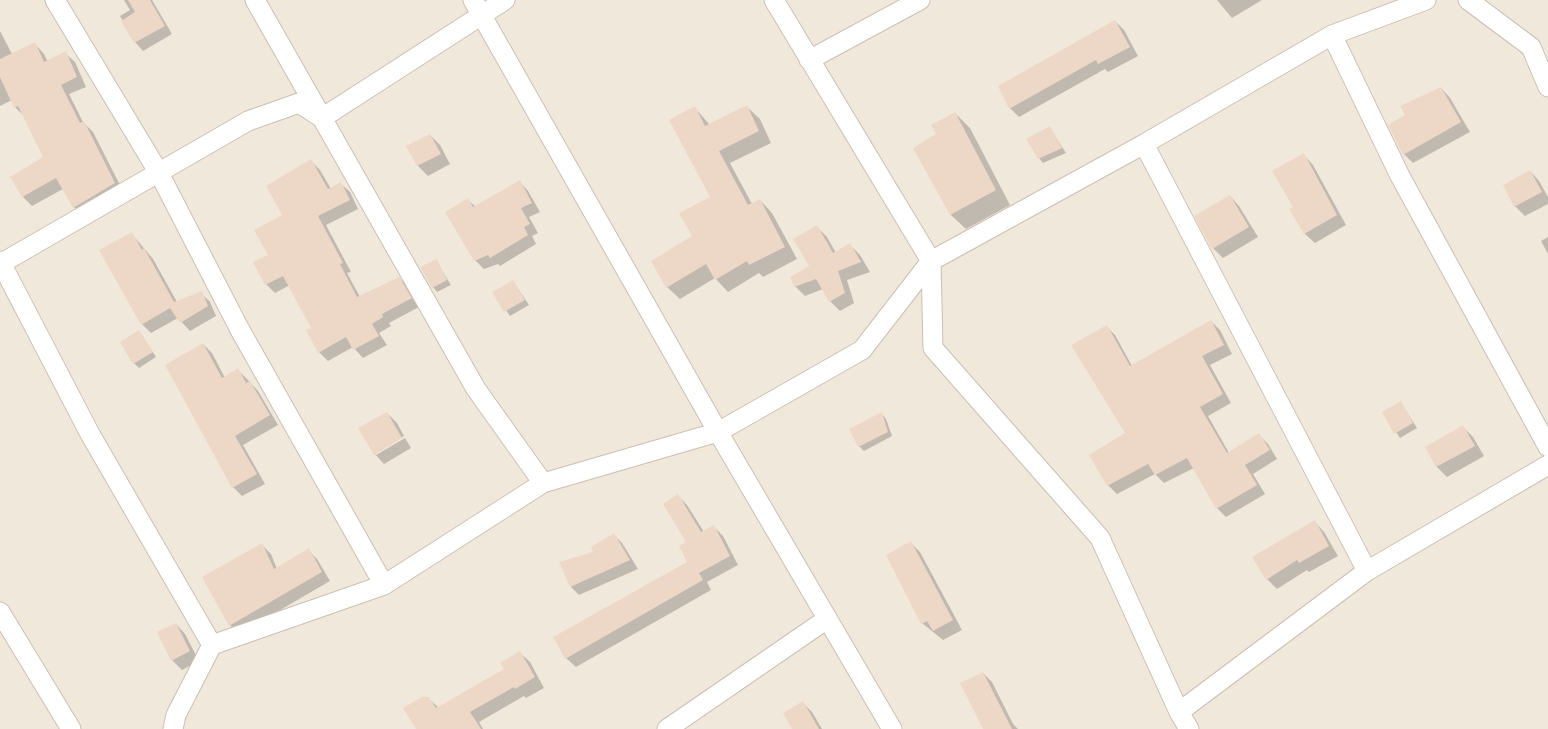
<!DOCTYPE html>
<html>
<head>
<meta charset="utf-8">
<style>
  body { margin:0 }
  canvas { display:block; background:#faf6ec }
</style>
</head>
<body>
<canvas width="1548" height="729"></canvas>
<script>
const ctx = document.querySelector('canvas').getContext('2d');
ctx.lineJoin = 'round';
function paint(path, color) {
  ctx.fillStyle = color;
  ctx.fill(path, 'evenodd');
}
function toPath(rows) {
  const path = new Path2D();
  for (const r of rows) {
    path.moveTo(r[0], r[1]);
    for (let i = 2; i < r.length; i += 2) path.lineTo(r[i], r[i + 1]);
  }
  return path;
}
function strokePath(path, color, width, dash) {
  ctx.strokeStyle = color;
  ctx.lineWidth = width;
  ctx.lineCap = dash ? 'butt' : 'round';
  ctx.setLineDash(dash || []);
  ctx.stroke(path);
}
const residential = toPath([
  [0,0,1548,0,1548,729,0,729]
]);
const shadow = toPath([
  [124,0,152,0,172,34,143,51,135,42,120,16,130,10],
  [1217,0,1262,0,1232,18],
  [1115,21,1124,30,1138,56,1108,72,1105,69,1019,117,1010,108],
  [0,31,12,54,35,44,44,54,48,62,65,53,75,62,86,87,69,94,83,122,93,132,124,193,83,216,74,207,63,189,32,206,23,197,45,158,25,117,15,107,12,100,0,106],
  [1441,88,1450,98,1470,132,1413,163,1404,154,1406,116],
  [747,107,760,119,771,143,730,163,752,204,760,200,772,213,797,259,763,277,759,273,728,292,715,278,680,299,667,287,712,197,695,108,710,125],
  [955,113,970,128,1010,205,966,229,951,215,914,148,938,135],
  [1050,128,1066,153,1043,163,1039,158],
  [430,135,440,145,450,164,428,176,418,166,408,147],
  [1304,155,1313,165,1346,225,1315,243,1305,234],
  [311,161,320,170,331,189,341,184,350,192,358,209,326,225,351,272,347,273,360,297,399,278,408,287,419,307,389,323,391,326,379,333,387,345,363,358,353,347,328,361,319,352,312,328,290,285,275,293,266,284,269,255,284,215],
  [1530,171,1539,181,1548,197,1548,204,1525,216,1515,206],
  [520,182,528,191,540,212,529,217,538,233,532,236,536,244,500,266,498,264,484,269,475,260,468,200,476,207],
  [1230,196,1239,206,1258,237,1223,258,1213,248],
  [817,227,827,237,836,253,850,245,860,255,870,272,847,280,854,303,840,311,830,301,823,289,805,296,795,286,810,267],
  [131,233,153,259,177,302,201,293,210,302,216,316,190,331,178,318,151,333,142,324],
  [1548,237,1548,254,1541,241],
  [436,261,451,285,437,292,433,287],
  [513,281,529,305,510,316,494,293],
  [1211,321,1220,330,1232,354,1210,365,1231,403,1208,416,1229,453,1259,435,1268,444,1277,459,1253,474,1265,494,1226,517,1217,508,1194,468,1164,483,1155,474,1117,494,1108,485,1091,455,1126,433,1107,327,1115,335,1132,366],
  [139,331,156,357,139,368,134,363],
  [203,344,212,353,225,378,238,370,247,379,258,391,278,425,243,445,265,484,242,496,233,487,167,366],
  [1401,403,1417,428,1400,438,1383,412],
  [387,413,397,423,404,436,376,452,376,455,405,438,411,448,384,464,375,454],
  [882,414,886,419,892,436,864,451,859,446],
  [1463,427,1473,437,1484,456,1447,477,1437,467,1426,447],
  [678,496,687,505,704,532,714,527,723,536,738,565,707,582,711,590,576,667,566,658,555,637,689,562],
  [1315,522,1324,532,1338,556,1309,572,1307,570,1277,589,1267,579],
  [614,535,622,543,638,569,579,595,571,587,595,552],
  [911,543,920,552,962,630,943,640,922,623],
  [262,545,271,554,277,569,308,550,317,559,330,581,239,634,230,625],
  [176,624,185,634,199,661,182,670,172,660],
  [520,653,530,662,544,688,526,698,524,696,479,722,483,729,417,729,428,698,439,708,505,670],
  [983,673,992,682,1013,724,1018,729,984,729],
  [802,702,812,712,822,729,794,729]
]);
const building = toPath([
  [128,0,150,0,165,26,134,43,121,21,135,12],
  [1115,20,1130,47,1098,64,1096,60,1009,109,998,86],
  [35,42,44,62,66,51,77,77,61,85,80,123,84,121,115,183,73,208,56,178,22,197,10,177,43,157,18,106,14,108,0,77,0,59],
  [1441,87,1461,122,1403,155,1388,125,1405,115,1400,106],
  [747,105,759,131,719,151,748,205,760,199,785,247,749,265,747,261,715,280,706,264,666,288,651,261,692,236,679,213,710,197,669,120,695,106,705,126],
  [955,112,996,190,950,215,913,148,936,134,931,125],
  [1050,126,1062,148,1038,159,1026,139],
  [430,134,441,154,417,166,406,146],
  [1304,153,1337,215,1304,234,1289,209,1293,207,1272,171],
  [311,159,328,189,341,182,350,200,318,216,343,263,340,264,357,297,399,277,412,298,382,314,383,317,372,324,379,336,353,350,346,337,318,353,306,330,311,328,283,276,265,285,253,262,268,255,254,230,282,215,266,186],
  [1530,170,1542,192,1514,207,1503,185],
  [520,180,532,203,521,208,530,224,524,227,528,235,490,258,488,255,474,261,445,212,468,198,473,207],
  [1230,195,1249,227,1212,249,1194,216],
  [817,225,833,253,850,243,861,262,838,271,845,293,829,302,816,279,794,287,790,277,809,266,793,239],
  [132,232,142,250,144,248,174,302,202,291,208,306,180,323,170,308,141,325,99,250],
  [437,259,447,280,432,288,420,267],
  [513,280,525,300,504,312,492,292],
  [1211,320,1224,345,1202,356,1223,394,1200,407,1227,453,1259,433,1270,450,1245,465,1257,485,1216,509,1187,458,1155,475,1148,464,1107,486,1089,455,1125,433,1071,345,1107,325,1130,366],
  [139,330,153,352,133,364,120,342],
  [203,343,222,378,238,368,246,383,250,381,270,415,235,436,257,474,232,488,165,365],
  [1401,401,1413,423,1394,434,1382,412],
  [387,412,402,438,374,455,358,428],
  [882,412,888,432,858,447,849,429],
  [1463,425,1475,446,1436,467,1425,447],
  [678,494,701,532,714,525,730,556,699,573,703,580,565,659,553,637,687,562,679,546,686,542,663,504],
  [1315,520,1329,546,1299,563,1297,560,1266,580,1252,557],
  [614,533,630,560,570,587,559,562,593,552,591,547],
  [911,541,953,620,933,631,927,621,921,624,886,555],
  [262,543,274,569,309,548,322,572,229,626,202,577],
  [176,623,190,651,171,661,157,632],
  [520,651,535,677,515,689,514,687,470,712,481,729,416,729,403,708,422,697,429,697,436,708,504,669,500,663],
  [983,672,1012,729,983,729,960,683],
  [803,701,819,729,792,729,783,713]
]);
const minor = toPath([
  [55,0,159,173,240,330,384,585],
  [255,0,476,389,543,483],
  [473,0,718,432,892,729],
  [774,0,931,261,933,348,1100,538,1179,712,1189,729],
  [1468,0,1531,47,1548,87],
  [1332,35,1400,176,1548,447],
  [809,60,920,0],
  [1144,144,1367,571],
  [0,261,90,434,212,645],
  [0,264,248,121,299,103,322,118,505,0],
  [0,612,71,729],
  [1179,712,1367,571,1548,465],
  [173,729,176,715,212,645,384,585,543,483,718,432,862,350,931,261,1144,144,1332,35,1426,0],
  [667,729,827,619]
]);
paint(residential, '#f1e8dc');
paint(shadow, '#0003');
paint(building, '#edd8c7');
strokePath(minor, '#ccbfb3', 21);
strokePath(minor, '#fff', 19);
</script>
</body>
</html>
